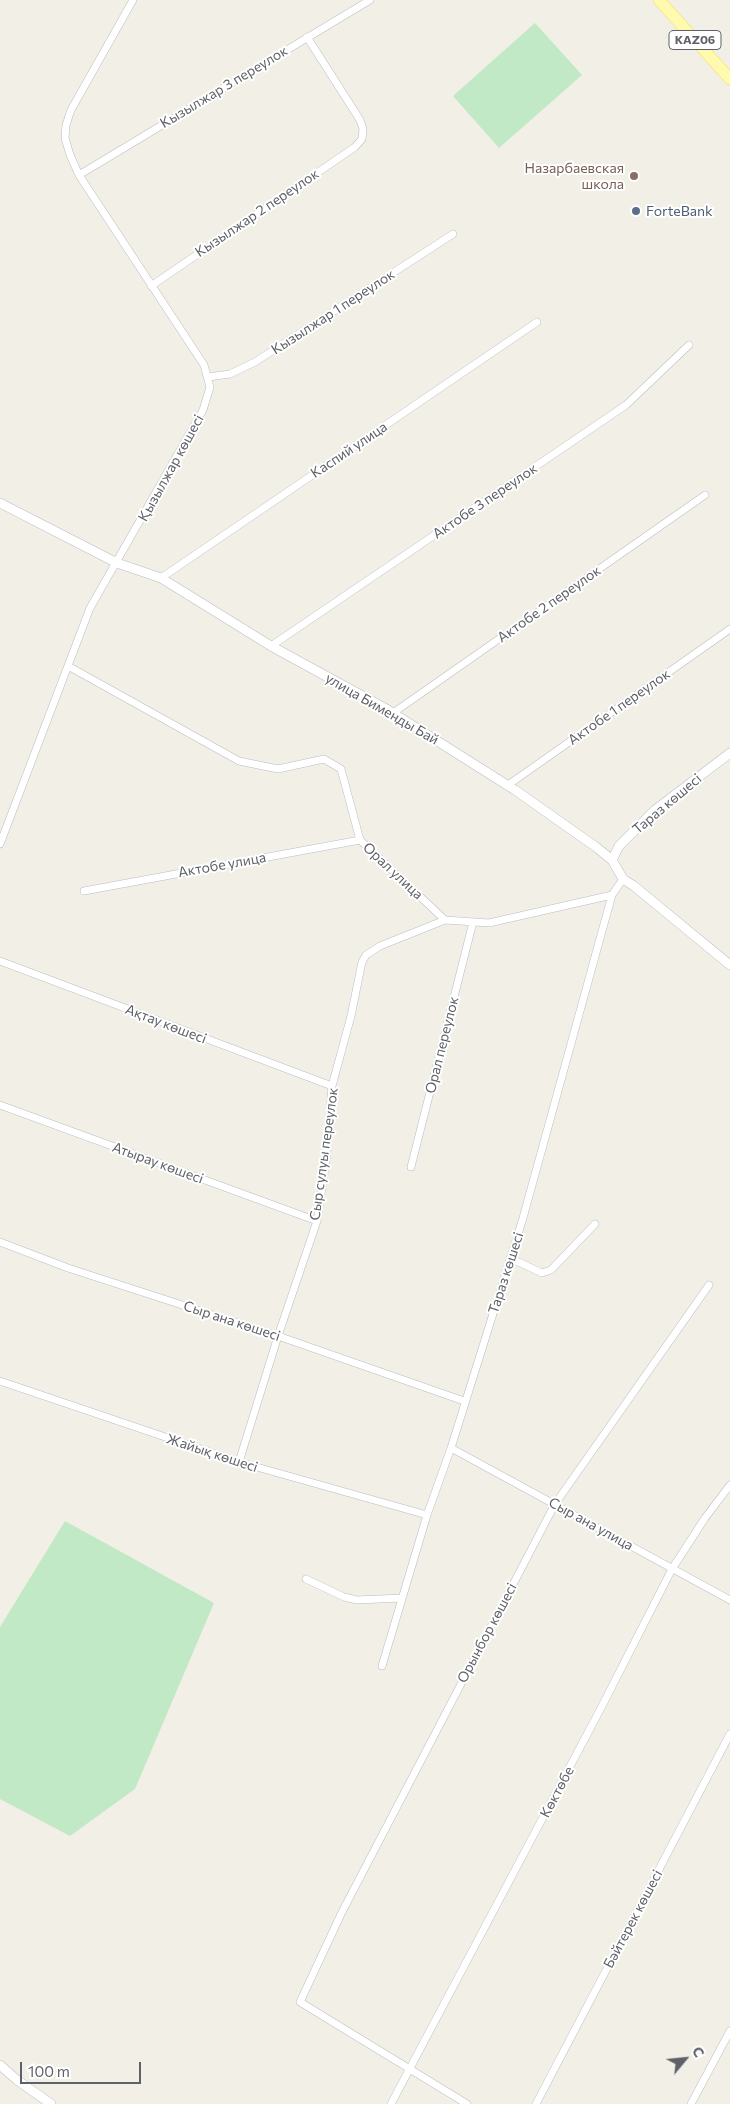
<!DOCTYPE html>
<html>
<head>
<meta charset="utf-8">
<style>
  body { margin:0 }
  #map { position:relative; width:730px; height:2104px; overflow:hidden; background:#f1efe6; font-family:Commissioner,sans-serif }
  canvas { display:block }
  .north { position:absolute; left:660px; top:2034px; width:50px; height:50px; -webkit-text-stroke:4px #fff; paint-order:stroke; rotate:62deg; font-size:14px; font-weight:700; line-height:20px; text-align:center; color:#5e6167 }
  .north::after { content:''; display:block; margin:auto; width:18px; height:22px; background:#5e6167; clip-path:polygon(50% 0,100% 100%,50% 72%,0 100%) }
  .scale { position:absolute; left:20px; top:2062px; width:121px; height:22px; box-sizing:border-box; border:2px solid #5e6167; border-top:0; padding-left:6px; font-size:15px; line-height:18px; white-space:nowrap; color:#5e6167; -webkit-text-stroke:4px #fff; paint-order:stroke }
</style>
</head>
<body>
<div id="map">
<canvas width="730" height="2104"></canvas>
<div class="north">С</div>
<div class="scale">100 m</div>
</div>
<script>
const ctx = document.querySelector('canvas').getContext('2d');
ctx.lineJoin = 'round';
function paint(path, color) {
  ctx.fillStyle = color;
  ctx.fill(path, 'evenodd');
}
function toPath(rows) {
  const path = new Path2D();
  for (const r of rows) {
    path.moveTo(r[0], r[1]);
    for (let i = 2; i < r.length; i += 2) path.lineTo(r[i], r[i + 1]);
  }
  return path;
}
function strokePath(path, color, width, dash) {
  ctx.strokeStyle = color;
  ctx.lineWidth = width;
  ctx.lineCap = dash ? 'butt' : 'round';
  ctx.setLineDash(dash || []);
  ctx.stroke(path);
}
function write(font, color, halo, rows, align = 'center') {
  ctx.font = font + ' Commissioner,sans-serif';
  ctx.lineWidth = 4;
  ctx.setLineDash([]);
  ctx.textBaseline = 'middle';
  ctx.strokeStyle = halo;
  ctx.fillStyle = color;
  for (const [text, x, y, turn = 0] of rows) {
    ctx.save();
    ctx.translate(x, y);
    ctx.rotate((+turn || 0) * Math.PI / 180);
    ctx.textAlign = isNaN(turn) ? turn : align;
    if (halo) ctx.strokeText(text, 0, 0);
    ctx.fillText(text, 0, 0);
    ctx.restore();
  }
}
const green = toPath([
  [535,23,582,75,499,148,453,96],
  [65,1521,214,1603,135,1789,70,1836,0,1799,0,1627]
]);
const minor = toPath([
  [79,175,370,0],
  [151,286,355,147,362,139,363,129,360,120,307,37],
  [208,377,230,374,255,362,453,234],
  [161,578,537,322],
  [271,646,626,405,689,345],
  [68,666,239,761,278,769,324,759,341,769,360,840,445,920,489,923,612,895],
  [393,713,705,495],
  [508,785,730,629],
  [0,844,90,608,203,410,210,387,204,365,79,175,70,155,65,138,66,125,71,110,133,0],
  [84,891,360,840],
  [0,961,332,1086],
  [0,1105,317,1221],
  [411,1167,473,922],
  [0,1242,68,1268,278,1336,464,1401],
  [510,1258,542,1273,551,1270,595,1224],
  [0,1381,239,1462,427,1515],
  [451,1448,730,1600],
  [239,1462,278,1336,317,1221,326,1161,332,1086,351,1016,362,962,366,955,380,946,445,920],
  [306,1579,344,1597,357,1600,402,1598],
  [382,1666,427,1515,451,1448,523,1218,612,895,623,879],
  [391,2104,601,1708,672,1569,705,1518,730,1485],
  [467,2104,300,2002,342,1912,555,1504,709,1285],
  [536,2104,730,1734],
  [691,2104,730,2031]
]);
const tertiary = toPath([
  [0,503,117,563,161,578,271,646,388,710,515,790,596,847,612,860,623,879,634,886,730,965],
  [612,860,619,846,655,810,730,753],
  [0,2065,17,2080,51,2104]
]);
const primary = toPath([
  [659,0,730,79]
]);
const markers = [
  [634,176,5,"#8d6e63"],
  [636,211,5,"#5c6f8a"]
];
const shields = [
  [695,40,52]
];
const shieldNames = [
  ["KAZ06",695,40]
];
const streetNames = [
  ["Кызылжар 3 переулок",224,87,-31],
  ["Кызылжар 2 переулок",257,213,-34],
  ["Кызылжар 1 переулок",333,312,-33],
  ["Каспий улица",349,450,-34],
  ["Қызылжар көшесі",171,468,-61],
  ["Актобе 3 переулок",485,501,-34],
  ["Актобе 2 переулок",549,604,-35],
  ["Актобе 1 переулок",619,707,-35],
  ["улица Бименды Бай",382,709,30],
  ["Тараз көшесі",667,804,-40],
  ["Актобе улица",222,865,-10],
  ["Орал улица",393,871,43],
  ["Ақтау көшесі",166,1024,21],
  ["Орал переулок",442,1045,-76],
  ["Сыр сулуы переулок",324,1154,-82],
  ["Атырау көшесі",158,1163,20],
  ["Тараз көшесі",506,1273,-72],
  ["Сыр ана көшесі",232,1321,18],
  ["Жайық көшесі",212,1453,18],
  ["Сыр ана улица",591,1524,29],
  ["Орынбор көшесі",487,1633,-62],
  ["Көктөбе",557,1792,-62],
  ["Бәйтерек көшесі",633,1919,-62]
];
const educationNames = [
  ["Назарбаевская",624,168],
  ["школа",624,184]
];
const serviceNames = [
  ["ForteBank",646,211]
];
paint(green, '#c2e9c6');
strokePath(minor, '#bbbdc2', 8);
strokePath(tertiary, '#bbbdc2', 10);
strokePath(primary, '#f8dc58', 12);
strokePath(minor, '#fff', 7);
strokePath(tertiary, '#fff', 9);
strokePath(primary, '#fffaad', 11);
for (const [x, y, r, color] of markers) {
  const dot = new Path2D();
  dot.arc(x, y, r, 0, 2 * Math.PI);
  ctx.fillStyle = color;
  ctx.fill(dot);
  strokePath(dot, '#fff', 2);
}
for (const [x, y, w] of shields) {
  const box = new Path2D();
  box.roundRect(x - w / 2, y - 9.5, w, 19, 4);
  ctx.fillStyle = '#fff';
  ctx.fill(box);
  strokePath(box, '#5e6167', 1);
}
write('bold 12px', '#5e6167', null, shieldNames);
write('14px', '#5e6167', '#fff', streetNames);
write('14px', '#785e54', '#fff', educationNames, 'right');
write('14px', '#4e5e75', '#fff', serviceNames, 'left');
</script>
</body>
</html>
